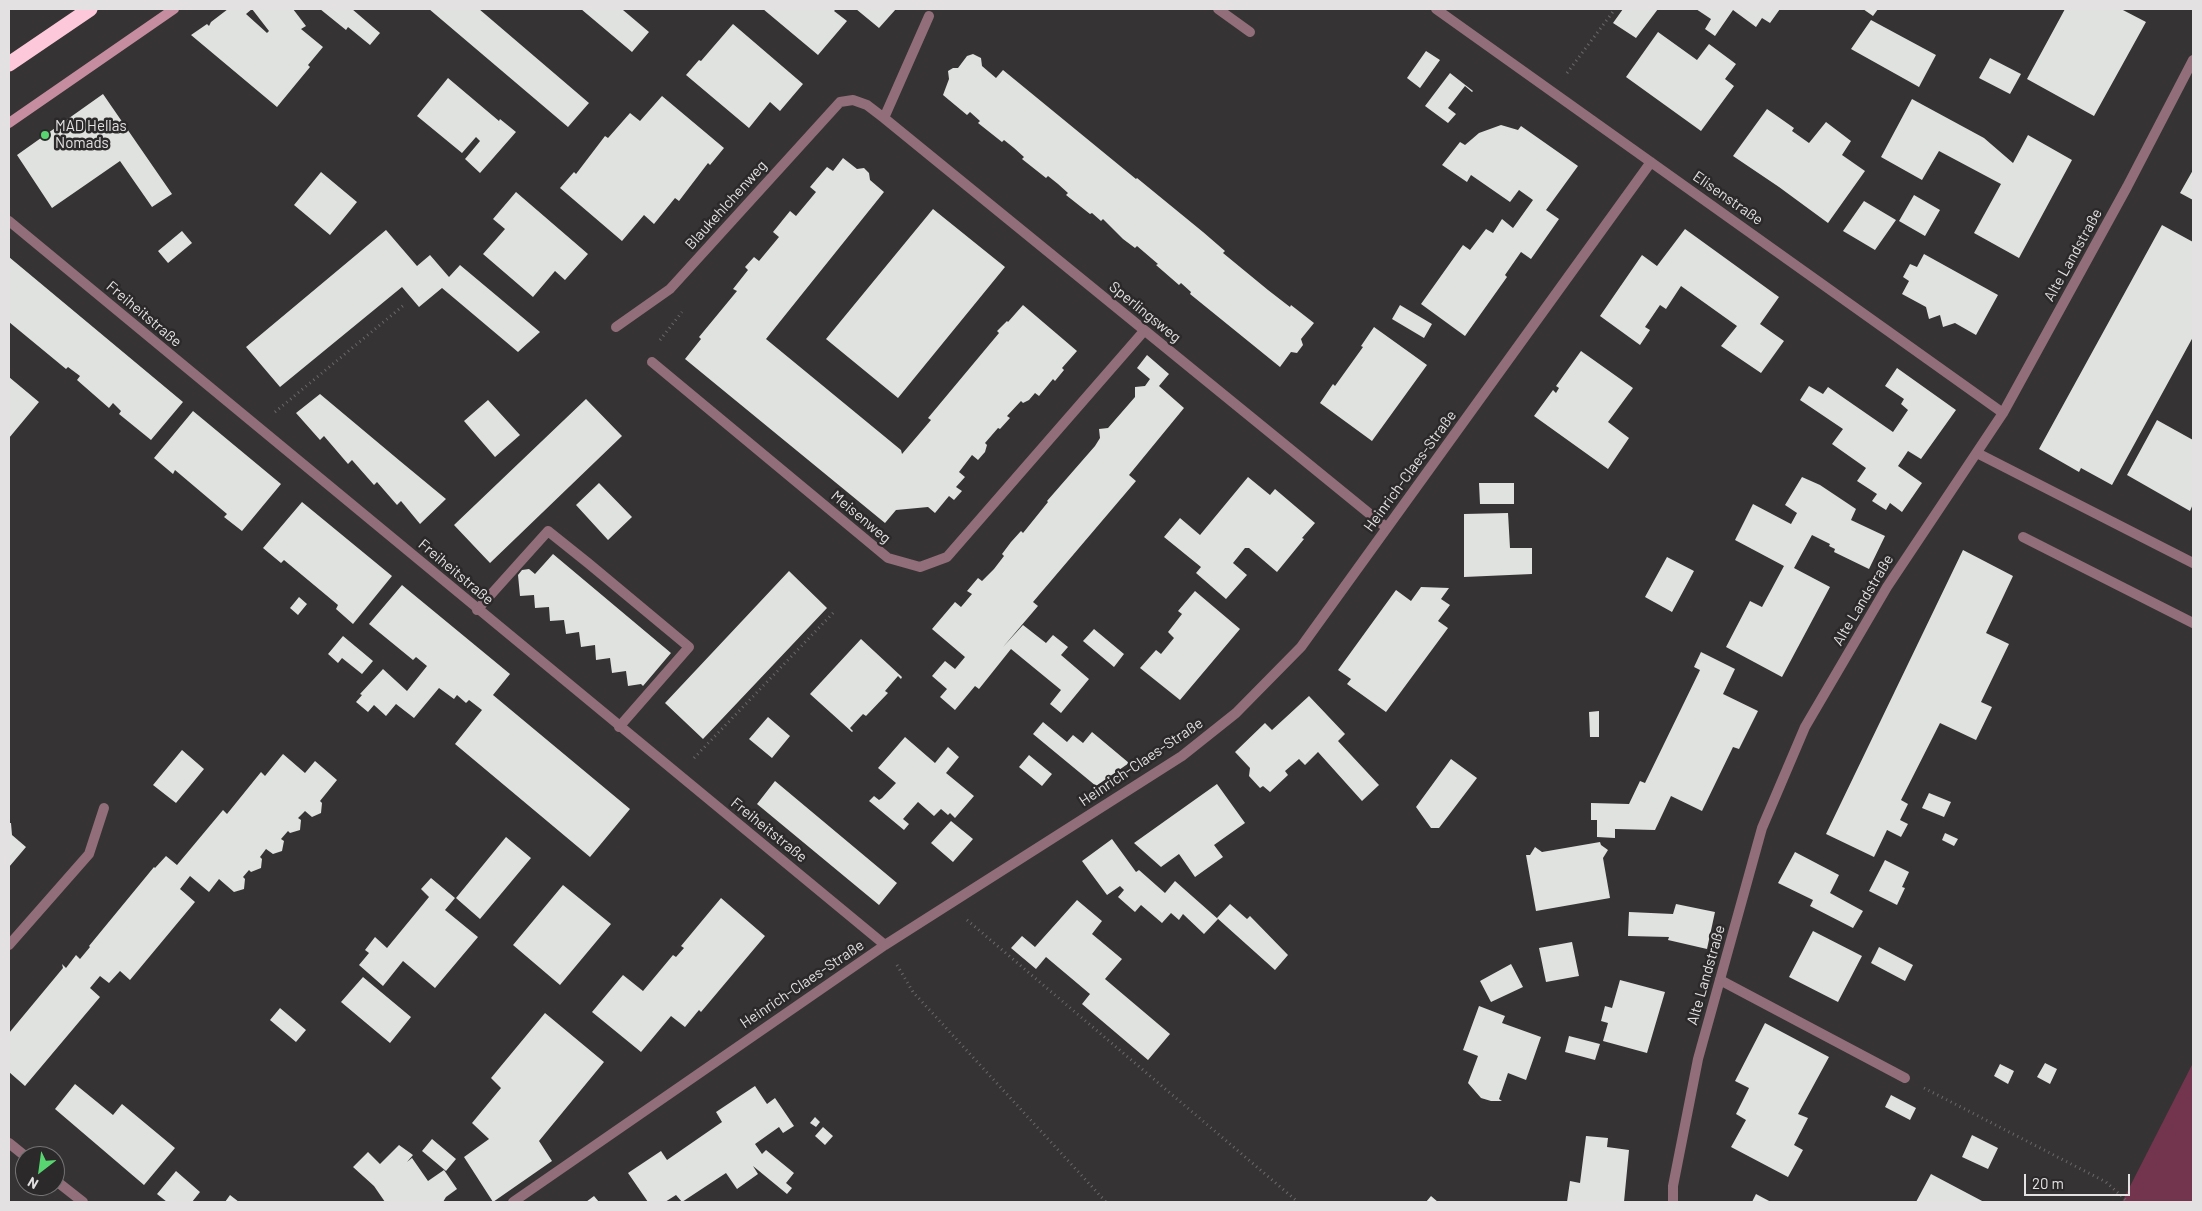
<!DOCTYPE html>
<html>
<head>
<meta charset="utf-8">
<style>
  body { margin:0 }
  #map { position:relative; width:2202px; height:1211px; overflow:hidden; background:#363334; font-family:Barlow,sans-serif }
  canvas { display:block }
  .frame { position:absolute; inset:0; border:10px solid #e3e1e1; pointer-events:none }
  .north { position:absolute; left:15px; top:1146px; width:50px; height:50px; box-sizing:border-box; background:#2c292a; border:1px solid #757373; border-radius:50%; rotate:210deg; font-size:14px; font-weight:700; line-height:20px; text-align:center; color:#e3e1e1 }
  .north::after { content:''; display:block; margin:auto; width:18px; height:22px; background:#58d570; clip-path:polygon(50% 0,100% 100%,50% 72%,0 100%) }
  .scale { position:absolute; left:2024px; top:1174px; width:106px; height:22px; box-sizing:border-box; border:2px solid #e3e1e1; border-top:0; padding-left:6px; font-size:15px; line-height:18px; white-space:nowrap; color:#e3e1e1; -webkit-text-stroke:4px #2c292a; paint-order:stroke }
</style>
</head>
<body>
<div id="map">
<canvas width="2202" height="1211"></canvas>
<div class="frame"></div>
<div class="north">N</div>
<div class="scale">20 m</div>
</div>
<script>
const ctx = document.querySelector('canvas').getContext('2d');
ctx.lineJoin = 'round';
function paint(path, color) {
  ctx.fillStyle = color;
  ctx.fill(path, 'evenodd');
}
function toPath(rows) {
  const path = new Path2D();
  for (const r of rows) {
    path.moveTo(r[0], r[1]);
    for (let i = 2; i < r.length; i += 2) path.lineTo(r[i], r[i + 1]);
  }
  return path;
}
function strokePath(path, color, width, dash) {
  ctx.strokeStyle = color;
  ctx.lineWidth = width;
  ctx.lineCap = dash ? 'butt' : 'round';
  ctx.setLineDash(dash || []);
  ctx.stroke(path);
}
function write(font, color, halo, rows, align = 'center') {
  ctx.font = font + ' Barlow,sans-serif';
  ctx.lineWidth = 5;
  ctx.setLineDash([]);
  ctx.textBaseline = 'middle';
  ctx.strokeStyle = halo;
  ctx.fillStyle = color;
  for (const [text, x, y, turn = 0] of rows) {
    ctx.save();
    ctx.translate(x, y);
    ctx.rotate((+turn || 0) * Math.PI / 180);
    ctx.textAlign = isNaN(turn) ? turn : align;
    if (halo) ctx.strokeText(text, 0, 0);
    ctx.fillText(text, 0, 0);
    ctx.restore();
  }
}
const green = toPath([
  [2193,1063,2193,1202,2122,1202]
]);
const building = toPath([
  [228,9,293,9,306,26,301,29,323,47,308,65,310,67,277,107,191,35,207,24,209,26,211,22],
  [252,9,269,31,267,33,246,14],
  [320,9,352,9,380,33,370,45,348,27,346,30],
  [429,9,479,9,589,103,568,127],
  [581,9,624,9,623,10,649,32,632,52],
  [763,9,836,9,834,11,847,21,818,55],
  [856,9,896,9,879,28],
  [1623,9,1658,9,1636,38,1613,23],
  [1696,9,1780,9,1770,23,1762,18,1756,27,1733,10,1715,36,1705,29,1711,19],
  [1863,9,1878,9,1873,16],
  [2065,9,2121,9,2146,22,2094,116,2027,79],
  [1871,20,1936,55,1919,87,1851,49],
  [733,24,803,84,780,111,770,102,749,128,686,75,699,60,701,61],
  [1658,32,1697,60,1709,44,1736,64,1725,79,1734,86,1701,131,1626,77],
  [1426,51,1440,60,1420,88,1407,78],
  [973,54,981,58,982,66,996,78,1003,70,1136,179,1137,178,1203,232,1225,251,1223,253,1268,290,1290,307,1291,305,1314,323,1301,339,1303,345,1297,353,1291,352,1280,367,1190,294,1191,292,1181,283,1179,285,1156,265,1158,264,1137,246,1135,248,1123,239,1103,219,1101,221,1092,213,1090,214,1066,195,1068,193,1058,184,1048,176,1046,178,1022,159,1024,157,1014,148,1004,140,1002,142,978,123,980,121,970,112,967,115,943,95,949,79,948,71,953,68,958,68,967,56],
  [1990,58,2021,74,2010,94,1979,78],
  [1450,73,1473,91,1472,92,1465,86,1448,108,1456,114,1448,123,1425,106],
  [448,78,499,121,500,119,516,132,480,173,465,159,480,141,476,137,462,153,417,116],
  [103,94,172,194,152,207,120,161,52,208,17,155],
  [662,96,724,148,710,165,708,163,679,201,675,198,654,224,644,215,622,241,560,188,574,172,576,174,605,136,608,138,630,113,640,121],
  [1912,99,1984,138,2013,163,2028,135,2072,160,2019,258,1974,233,2001,184,1939,151,1922,180,1881,157],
  [1767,109,1794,128,1792,131,1809,143,1826,122,1851,141,1842,155,1865,171,1828,223,1779,187,1733,156],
  [1501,125,1518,130,1521,126,1578,166,1546,210,1559,219,1531,259,1521,252,1505,275,1507,277,1465,336,1421,304,1463,245,1470,250,1486,229,1493,233,1502,219,1513,228,1533,200,1519,190,1510,202,1471,175,1467,182,1442,165,1460,142,1465,145,1479,133],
  [843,158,857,169,864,168,869,173,870,180,884,192,766,339,901,450,902,454,931,420,928,418,999,333,997,331,1007,321,1008,322,1023,305,1077,351,1062,368,1064,370,1055,381,1053,379,1039,396,1035,393,1029,400,1023,403,1021,401,1007,416,1010,418,1000,429,998,428,985,443,987,445,985,452,978,460,972,455,959,472,965,477,956,487,962,491,954,500,949,496,935,513,928,507,896,510,885,523,685,359,701,339,699,337,737,291,733,289,748,270,745,267,754,257,759,261,779,237,773,232,790,211,796,216,816,192,810,187,827,167,833,171],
  [2193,170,2193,200,2180,193],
  [321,172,357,202,330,235,294,205],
  [516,192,588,254,565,280,555,271,533,297,483,254,505,229,493,219],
  [1914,195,1940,210,1925,236,1899,221],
  [1864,201,1896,220,1875,250,1843,231],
  [933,209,1005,267,898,398,826,339],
  [2162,225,2193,242,2193,337,2112,485,2081,468,2079,472,2039,449],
  [1685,229,1779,297,1760,324,1784,341,1761,373,1721,346,1737,326,1681,286,1666,309,1660,305,1645,327,1650,330,1640,345,1600,316,1642,255,1657,266],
  [386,230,417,266,430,255,449,277,460,265,540,332,518,352,442,288,419,307,402,287,280,387,246,347],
  [182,231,192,243,168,263,158,251],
  [1924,254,1998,295,1976,335,1955,323,1943,327,1940,315,1929,319,1926,307,1902,294,1909,281,1903,277,1910,264,1917,267],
  [9,257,183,402,151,440,119,414,121,411,113,403,109,408,77,380,80,376,68,367,66,369,9,322],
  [1400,305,1432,324,1424,338,1392,319],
  [1374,327,1427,365,1372,441,1320,403,1333,384,1335,386,1363,347,1361,346],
  [1581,351,1633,388,1608,422,1629,438,1608,469,1534,416,1553,390,1556,393,1559,388,1556,386],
  [1147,355,1169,374,1159,386,1184,408,1129,475,1136,481,1033,602,1038,606,1003,647,1023,625,1046,643,1053,635,1068,647,1061,655,1089,679,1061,713,1050,704,1061,690,1011,649,979,689,975,686,955,710,940,697,947,689,932,676,945,661,955,669,965,657,932,629,955,602,961,607,972,594,967,591,978,578,982,581,994,569,1004,556,1002,554,1011,542,1021,531,1023,533,1048,502,1047,501,1095,446,1100,438,1099,429,1108,428,1135,397,1135,387,1145,386,1150,379,1137,368],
  [1897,368,1956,410,1921,459,1908,451,1898,466,1922,483,1902,512,1890,503,1886,510,1872,501,1877,494,1857,481,1866,468,1832,444,1843,429,1800,400,1809,386,1823,394,1828,387,1893,432,1908,410,1901,404,1904,399,1885,386],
  [9,377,39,402,9,438],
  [320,394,400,461,446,499,420,524,401,501,397,505,377,482,374,485,352,460,348,464,324,436,320,440,296,413],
  [586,399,622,436,490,563,454,525],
  [488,400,520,435,495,457,464,421],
  [193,411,281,484,242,531,224,517,227,514,175,470,173,474,154,458],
  [2157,420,2193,440,2193,504,2190,511,2127,475],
  [1248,477,1270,495,1275,489,1315,523,1302,538,1304,539,1277,572,1249,548,1245,548,1233,563,1247,575,1226,599,1196,573,1201,567,1164,537,1180,518,1200,535],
  [1802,477,1820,485,1856,509,1851,520,1885,536,1869,569,1834,552,1835,549,1829,546,1830,544,1812,535,1794,568,1830,587,1782,677,1726,647,1750,601,1762,607,1784,566,1735,540,1753,504,1791,524,1797,513,1785,505],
  [599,483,632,517,608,540,576,505],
  [1479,483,1514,483,1514,504,1480,504],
  [302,502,392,576,353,624,336,609,338,605,284,560,281,563,263,548],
  [1508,513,1510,548,1532,548,1532,574,1464,577,1464,514],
  [1963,550,2013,576,1986,633,2009,644,1981,702,1992,707,1976,740,1940,723,1901,800,1908,804,1900,820,1908,824,1901,837,1887,830,1874,857,1826,834],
  [553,554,671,653,643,686,641,684,628,686,626,671,612,673,610,658,596,660,595,645,581,647,579,632,566,634,564,620,550,621,549,607,535,608,534,595,520,596,518,575,522,570,529,569,535,574],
  [1667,557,1694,571,1672,612,1645,597],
  [789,571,827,608,703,739,665,703],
  [402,585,510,674,493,695,630,809,590,857,455,744,482,710,469,700,466,703,457,695,454,699,439,688,414,718,396,704,386,716,374,705,368,712,356,702,362,695,360,694,383,669,407,691,427,666,416,657,413,660,369,624],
  [1421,587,1449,588,1441,599,1450,605,1438,621,1448,628,1386,712,1347,684,1351,679,1338,670,1396,590,1411,601],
  [1195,591,1240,629,1180,700,1140,668,1156,650,1161,654,1174,638,1168,632,1182,614,1178,611],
  [299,597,307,604,298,615,290,608],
  [1094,629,1124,654,1114,667,1083,641],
  [343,636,373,661,362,674,342,658,338,663,328,654],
  [861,639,902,677,901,679,898,676,885,691,888,693,866,716,863,714,850,728,853,731,852,732,810,694],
  [1701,652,1735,669,1723,694,1758,711,1739,749,1733,747,1702,811,1671,796,1655,830,1615,829,1615,838,1597,837,1597,820,1591,820,1591,803,1629,804,1640,781,1645,783,1700,670,1694,667],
  [1309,696,1345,734,1338,741,1379,785,1362,801,1318,752,1305,765,1299,759,1285,771,1288,775,1270,792,1263,786,1260,788,1249,776,1250,768,1235,752,1265,723,1272,730],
  [1599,711,1599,737,1590,737,1589,712],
  [768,717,790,736,772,758,749,739],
  [1043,722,1067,742,1073,735,1083,743,1092,732,1129,763,1096,786,1033,734],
  [905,737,935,763,948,747,959,757,946,773,974,796,955,818,950,813,948,815,941,809,934,816,918,802,903,819,909,824,904,830,869,801,874,796,879,800,882,798,896,783,878,768],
  [182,750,204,769,176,803,153,785],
  [283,754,305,773,315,761,337,780,320,801,322,803,321,813,312,817,305,811,298,818,301,820,300,830,290,833,288,831,281,839,284,841,282,851,273,854,266,849,260,857,262,859,261,868,251,872,249,870,243,877,245,879,244,889,234,892,219,879,209,892,190,876,180,889,195,902,130,980,120,971,109,983,100,976,90,988,100,997,25,1086,9,1072,9,1033,63,968,62,964,66,968,76,955,80,959,90,947,89,946,154,867,155,868,166,856,177,865,223,810,227,814,261,772,265,776],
  [1029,755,1052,774,1042,786,1019,767],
  [1451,759,1477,778,1439,828,1431,828,1416,807],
  [775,781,897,883,879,905,757,804],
  [1217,784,1245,823,1214,845,1223,857,1195,877,1179,854,1161,867,1134,843],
  [1929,793,1951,802,1944,817,1922,808],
  [951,821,973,839,953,862,931,843],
  [9,823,11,823,12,835,26,847,9,867],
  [1945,833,1958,839,1954,846,1942,840],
  [506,837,531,858,480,919,456,898],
  [1112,839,1136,872,1139,870,1165,893,1175,881,1218,919,1204,934,1183,914,1179,920,1171,913,1162,923,1141,905,1135,912,1118,897,1124,890,1120,886,1107,895,1082,861],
  [1600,842,1601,845,1608,850,1603,858,1610,898,1536,911,1526,855,1530,855,1535,847,1542,852],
  [1795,852,1839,875,1830,893,1863,911,1853,928,1810,906,1813,900,1778,883],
  [1885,860,1909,872,1902,887,1905,888,1897,905,1869,891],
  [431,878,455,898,445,910,478,937,435,988,403,961,383,986,359,965,369,953,365,950,375,937,387,948,429,897,421,889],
  [563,885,611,924,560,985,513,945],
  [721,898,765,936,701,1012,699,1010,685,1027,671,1016,641,1052,592,1012,623,975,643,991,673,955,676,957,684,948,681,946],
  [1077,900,1102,921,1092,934,1122,959,1105,979,1170,1034,1148,1060,1082,1004,1090,994,1046,957,1036,969,1011,948,1022,936,1035,947],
  [1230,904,1247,919,1250,916,1288,955,1275,970,1217,918],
  [1676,904,1715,912,1707,949,1668,940,1669,937,1628,936,1629,912,1673,914],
  [1813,931,1862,956,1838,1002,1789,977],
  [1572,942,1579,976,1546,982,1539,948],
  [1879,947,1913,965,1905,981,1871,963],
  [1511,964,1523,987,1491,1002,1480,981],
  [363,977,411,1017,390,1043,341,1002],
  [1620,980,1665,992,1647,1053,1603,1041,1608,1023,1601,1021,1605,1006,1612,1008],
  [1479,1006,1505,1016,1502,1023,1541,1037,1526,1080,1508,1073,1499,1099,1502,1101,1491,1101,1481,1098,1468,1083,1478,1056,1463,1050],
  [280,1008,306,1030,296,1042,270,1020],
  [545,1013,604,1062,539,1141,552,1161,493,1202,464,1157,489,1139,472,1123,501,1088,491,1078],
  [1765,1023,1829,1057,1798,1114,1808,1118,1794,1145,1803,1150,1788,1177,1731,1147,1746,1120,1736,1114,1749,1088,1735,1081],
  [1569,1036,1600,1044,1595,1060,1565,1052],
  [2045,1063,2057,1069,2050,1084,2037,1077],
  [2000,1064,2014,1071,2008,1084,1994,1076],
  [75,1084,113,1115,122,1104,175,1148,144,1185,55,1109],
  [755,1086,767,1104,775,1098,794,1126,783,1133,779,1127,755,1144,762,1154,766,1150,794,1173,786,1183,792,1188,787,1194,753,1166,758,1174,737,1189,726,1173,682,1202,676,1195,665,1202,648,1202,628,1173,661,1151,667,1160,722,1122,716,1112],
  [1891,1095,1916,1108,1910,1120,1885,1107],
  [815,1117,820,1122,816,1127,810,1123],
  [823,1127,833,1136,825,1145,815,1136],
  [1972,1135,1998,1148,1988,1169,1962,1157],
  [1586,1136,1608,1138,1607,1147,1629,1150,1624,1202,1567,1202,1570,1181,1580,1183],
  [432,1139,456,1159,446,1171,422,1151],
  [399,1145,413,1155,407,1162,412,1158,428,1181,444,1170,457,1189,446,1197,443,1202,385,1202,374,1186,353,1167,368,1152,380,1164],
  [176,1171,200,1192,192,1202,167,1202,157,1194],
  [1931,1174,1984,1202,1916,1202],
  [1756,1194,1771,1202,1752,1202],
  [230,1195,239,1202,225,1202],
  [594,1196,599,1202,586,1202],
  [1431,1196,1438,1202,1426,1202]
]);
const path = toPath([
  [1567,73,1615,9],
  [660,340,682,312],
  [275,412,404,305],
  [694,758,835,611],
  [967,920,1298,1202],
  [897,965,913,992,1106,1202],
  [1924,1088,2106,1182,2128,1202]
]);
const lane = toPath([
  [1218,9,1250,32],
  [1977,453,2193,563],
  [2023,537,2193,623],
  [477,610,548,531,588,563,689,647,619,727],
  [1720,980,1905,1078]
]);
const street = toPath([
  [1436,9,2003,413],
  [929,16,884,118,1387,528],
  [9,221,885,945],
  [616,327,670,289,840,102,853,100,867,105,884,118],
  [652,362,888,558,920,567,947,557,1144,331],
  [9,945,89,854,104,808],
  [9,1143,25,1156],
  [55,1180,83,1202],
  [513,1202,885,945,1182,756,1236,713,1301,647,1651,162],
  [1673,1202,1673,1186,1698,1059,1762,828,1805,727,1887,587,2003,413,2127,187,2193,60]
]);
const secondary = toPath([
  [9,123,174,9]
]);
const highway = toPath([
  [9,64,90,9]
]);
const markers = [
  [45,135,5,"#58d570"]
];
const poiNames = [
  ["MAD Hellas",55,126],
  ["Nomads",55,143]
];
const streetNames = [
  ["Elisenstraße",1728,198,35],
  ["Blaukehlchenweg",726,205,-48],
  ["Alte Landstraße",2073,255,-61],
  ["Sperlingsweg",1145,312,39],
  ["Freiheitstraße",144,314,40],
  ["Heinrich-Claes-Straße",1410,471,-54],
  ["Meisenweg",861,517,40],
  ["Freiheitstraße",456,572,40],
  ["Alte Landstraße",1863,600,-59],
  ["Heinrich-Claes-Straße",1141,762,-34],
  ["Freiheitstraße",769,830,39],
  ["Alte Landstraße",1706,975,-74],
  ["Heinrich-Claes-Straße",802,984,-34]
];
paint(green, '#73354e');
paint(building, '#dfe2df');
strokePath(path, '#6c696a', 3, [1, 4]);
strokePath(lane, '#916e7a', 10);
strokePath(street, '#916e7a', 10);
strokePath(secondary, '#c68da1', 10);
strokePath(highway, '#fdc8da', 15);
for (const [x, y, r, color] of markers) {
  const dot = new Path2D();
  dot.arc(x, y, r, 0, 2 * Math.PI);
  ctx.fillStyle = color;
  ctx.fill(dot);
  strokePath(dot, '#2c292a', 2);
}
write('15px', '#e3e1e1', '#2c292a', poiNames, 'left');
write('15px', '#e3e1e1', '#2c292a', streetNames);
</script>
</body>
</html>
